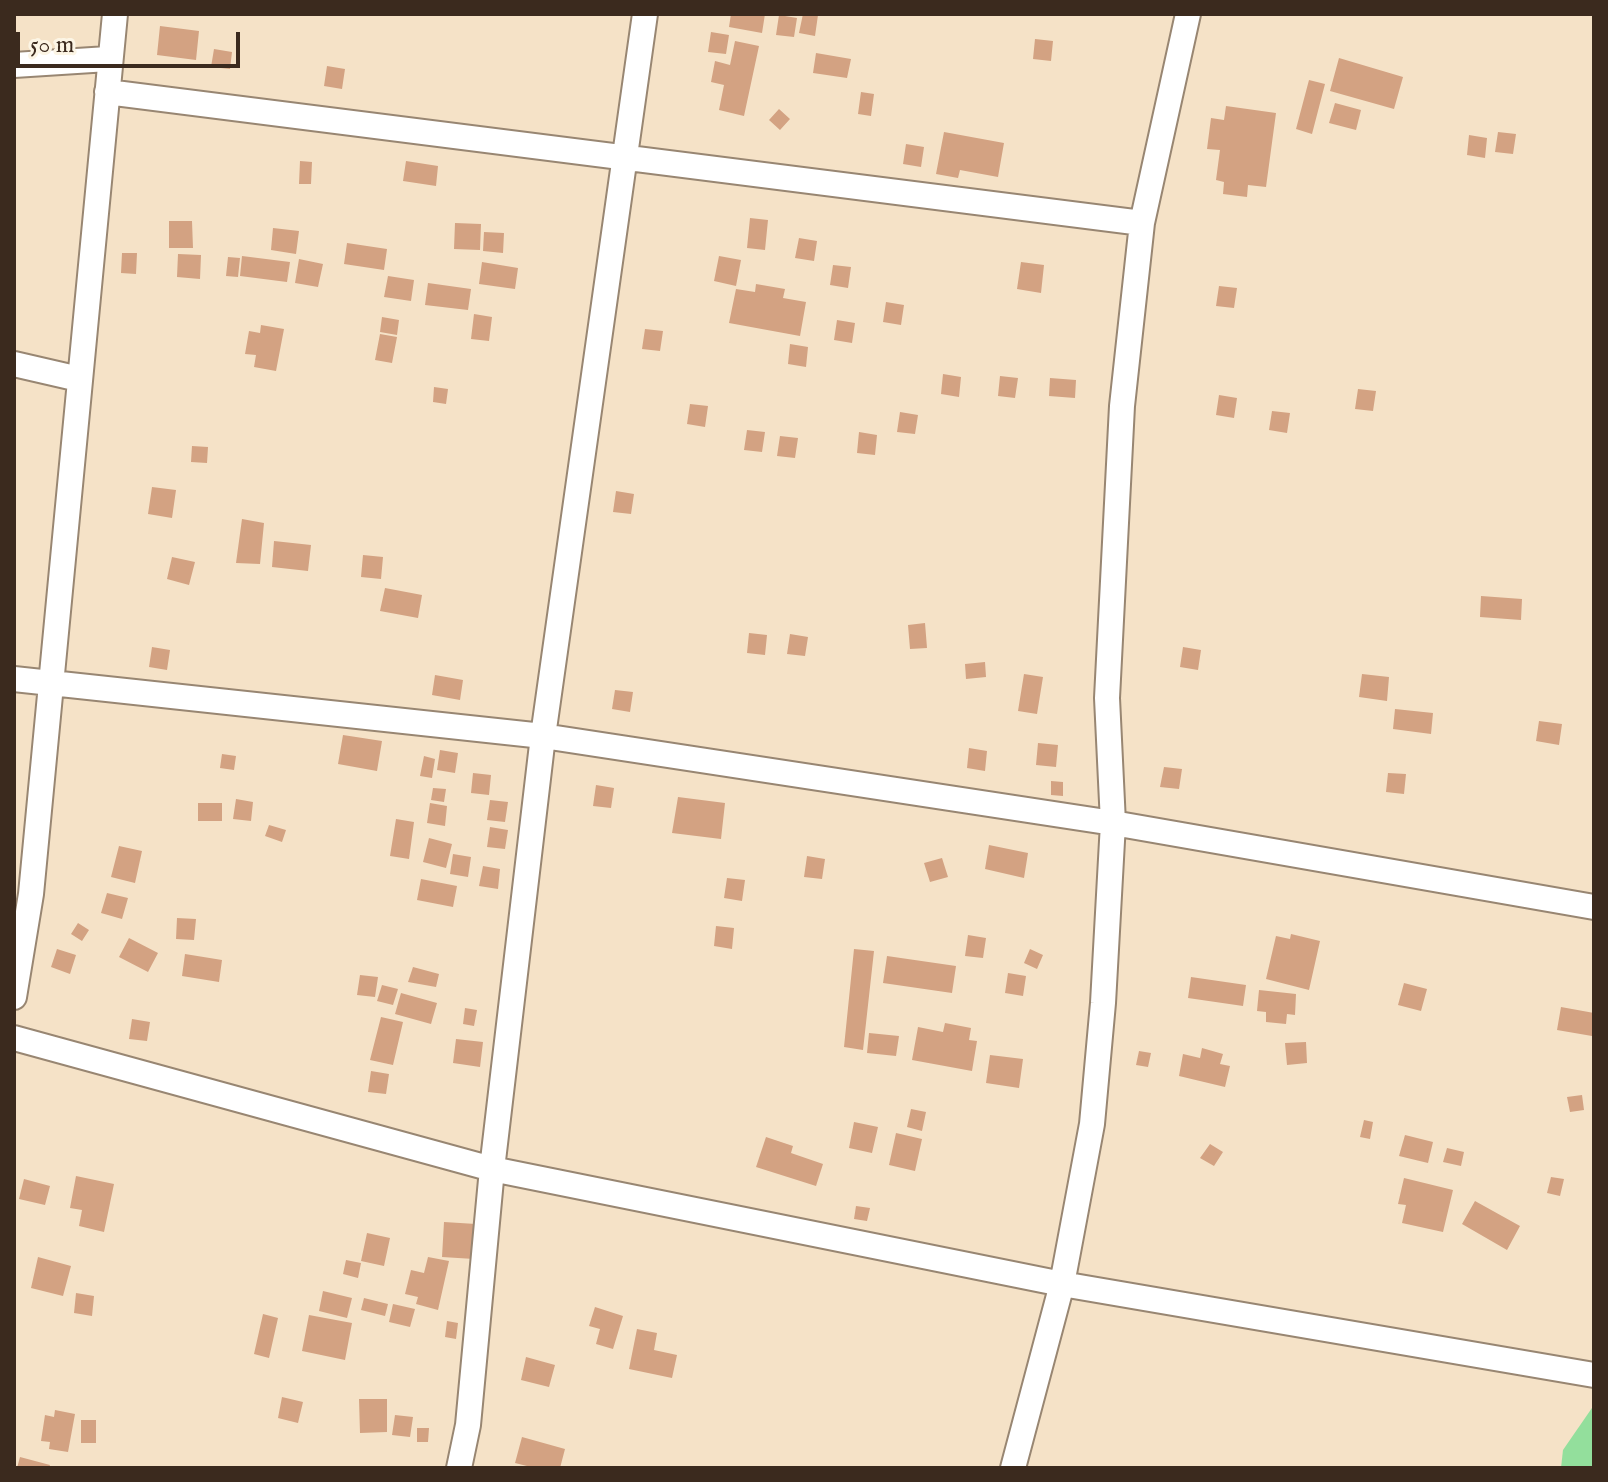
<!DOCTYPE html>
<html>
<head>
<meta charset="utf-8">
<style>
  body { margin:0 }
  #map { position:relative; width:1608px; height:1482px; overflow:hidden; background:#f5e2c7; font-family:"IM FELL English",serif }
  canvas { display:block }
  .frame { position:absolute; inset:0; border:16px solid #3b2a1e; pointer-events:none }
  .scale { position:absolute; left:16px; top:32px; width:224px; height:36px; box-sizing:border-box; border:4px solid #3b2a1e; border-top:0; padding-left:10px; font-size:24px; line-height:28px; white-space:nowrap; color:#3b2a1e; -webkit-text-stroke:6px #fcf5e5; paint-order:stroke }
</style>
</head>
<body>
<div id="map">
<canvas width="1608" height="1482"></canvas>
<div class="frame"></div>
<div class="scale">50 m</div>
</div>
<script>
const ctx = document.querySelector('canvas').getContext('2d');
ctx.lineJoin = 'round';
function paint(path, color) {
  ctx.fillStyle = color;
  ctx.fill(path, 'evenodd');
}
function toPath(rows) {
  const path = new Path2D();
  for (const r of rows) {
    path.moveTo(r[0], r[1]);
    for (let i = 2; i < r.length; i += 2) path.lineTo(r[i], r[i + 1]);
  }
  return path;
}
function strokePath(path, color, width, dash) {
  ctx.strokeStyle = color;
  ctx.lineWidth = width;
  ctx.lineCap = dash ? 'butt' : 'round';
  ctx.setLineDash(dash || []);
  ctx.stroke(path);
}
const green = toPath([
  [1594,1405,1594,1468,1561,1468,1563,1450]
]);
const building = toPath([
  [731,14,765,14,762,33,729,27],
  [803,14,818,15,815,36,799,33],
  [779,15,797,18,794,37,776,35],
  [160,26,199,31,196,60,157,55],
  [711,32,729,35,726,54,708,52],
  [1035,39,1053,41,1051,61,1033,59],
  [735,41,759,46,744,116,719,110,724,85,711,82,715,61,730,65],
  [214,49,232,52,230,69,211,67],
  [816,53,851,59,847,78,813,73],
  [1339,58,1403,77,1394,109,1330,91],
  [327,66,345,69,342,89,324,86],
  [1309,80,1325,84,1312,134,1296,129],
  [861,92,874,94,871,116,858,114],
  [1335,103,1361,110,1356,130,1329,123],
  [1226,106,1276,113,1266,187,1248,185,1247,197,1223,194,1224,182,1216,180,1220,150,1207,149,1211,118,1224,120],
  [779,109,790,119,780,130,769,120],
  [944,132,1004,143,998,177,960,170,958,178,936,174],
  [1498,132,1516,134,1513,154,1495,152],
  [1469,135,1487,138,1485,158,1467,155],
  [906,144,924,147,921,167,903,164],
  [300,161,312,162,311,184,299,184],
  [406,161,438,166,436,186,403,181],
  [750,218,768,220,765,250,747,248],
  [169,221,192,221,193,248,169,248],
  [455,223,481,224,480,250,454,249],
  [273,228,299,231,296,254,271,250],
  [484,232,504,233,503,253,483,251],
  [799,238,817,241,814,261,795,258],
  [347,243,387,249,384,270,344,264],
  [122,253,137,253,136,274,121,273],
  [178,254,201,255,200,279,177,277],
  [242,256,290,262,287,282,240,276],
  [719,256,741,260,736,286,714,281],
  [228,257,240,258,238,277,226,276],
  [299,259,323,264,318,287,295,283],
  [482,262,518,268,515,289,479,284],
  [1021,262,1044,265,1041,293,1017,289],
  [833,265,851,267,848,288,830,285],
  [388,276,414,280,411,301,384,297],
  [428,283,471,289,468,310,425,305],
  [756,284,785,289,783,298,806,302,800,336,729,323,736,289,755,292],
  [1219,286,1237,288,1234,308,1216,306],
  [886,302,904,305,901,325,883,322],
  [474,314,492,317,489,341,471,339],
  [382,317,399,320,397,335,380,332],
  [837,320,855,323,852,343,834,340],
  [261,325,284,329,276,371,254,367,256,355,245,354,249,331,260,333],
  [645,329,663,331,660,351,642,349],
  [380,334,397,337,392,363,375,360],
  [790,344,808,347,806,367,788,364],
  [943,374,961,377,959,397,941,394],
  [1000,376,1018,378,1015,398,998,396],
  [1050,378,1076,380,1075,398,1049,396],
  [434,387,448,389,446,404,433,402],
  [1358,389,1376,391,1373,411,1355,409],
  [1219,395,1237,398,1234,418,1216,415],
  [690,404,708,406,705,427,687,424],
  [1272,411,1290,413,1287,433,1269,430],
  [900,412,918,415,915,434,897,432],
  [747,430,765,432,762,452,744,450],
  [859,432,877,435,875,455,857,453],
  [780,436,798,438,795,458,777,456],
  [192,446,208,447,207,463,191,462],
  [152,487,176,490,172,518,148,514],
  [616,491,634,494,631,514,613,512],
  [242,519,264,523,260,564,236,563],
  [274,541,311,545,308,571,272,567],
  [363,555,383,557,381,579,361,577],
  [172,557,195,562,189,585,167,579],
  [385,588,422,595,418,618,380,611],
  [1481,596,1522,599,1521,620,1480,617],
  [925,623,927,648,910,649,908,625],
  [749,633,767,635,765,655,747,653],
  [790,634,808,637,805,656,787,654],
  [152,647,170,650,167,670,149,667],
  [1183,647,1201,650,1198,670,1180,667],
  [985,662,986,677,966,679,965,664],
  [1024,674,1043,677,1037,714,1018,711],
  [1362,674,1389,677,1387,701,1359,697],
  [435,675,463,680,460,700,432,695],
  [615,690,633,692,630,712,612,709],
  [1395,709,1433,713,1431,734,1393,729],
  [1539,721,1562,724,1559,745,1536,741],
  [343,735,382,741,377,771,338,764],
  [1038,743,1058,745,1056,767,1036,765],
  [969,748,987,751,985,771,967,768],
  [440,750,458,753,455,773,437,770],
  [222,754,236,756,234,770,220,768],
  [424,756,435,759,432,778,420,776],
  [1164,767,1182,769,1179,789,1160,787],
  [473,773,491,775,489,795,471,793],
  [1388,773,1406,774,1404,794,1386,792],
  [1051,781,1063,782,1063,796,1051,795],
  [596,785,614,788,611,808,593,806],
  [433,788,446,789,444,802,431,800],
  [678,797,725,803,721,839,672,833],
  [236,799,253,802,251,821,233,819],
  [490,800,508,802,505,822,487,820],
  [198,803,222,803,222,821,198,821],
  [430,803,447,806,445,826,427,823],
  [396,819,414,822,409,859,390,856],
  [269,825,286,830,282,842,265,836],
  [490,827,508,830,505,849,487,847],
  [429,838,452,844,446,868,423,862],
  [989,845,1028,853,1024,878,985,869],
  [119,846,142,851,135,883,111,877],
  [453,854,471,857,468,877,450,874],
  [807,856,825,859,822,879,804,877],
  [942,858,948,877,930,882,924,863],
  [483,866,500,869,498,889,479,886],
  [727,878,745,880,742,901,724,898],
  [421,879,457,886,453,907,417,900],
  [107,893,128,898,122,919,101,913],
  [177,918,196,919,194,940,176,939],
  [78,923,89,930,82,941,71,934],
  [716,926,734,928,732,949,714,946],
  [1291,934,1320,941,1309,990,1266,979,1276,936,1290,939],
  [968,935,986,938,983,958,965,956],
  [129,938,158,953,148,972,119,957],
  [57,949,76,955,70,974,51,967],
  [854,949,874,951,863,1050,844,1047],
  [1030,949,1043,955,1037,969,1024,963],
  [185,954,222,960,219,982,182,976],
  [887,956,956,966,952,993,883,983],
  [413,967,439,974,436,987,408,982],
  [1008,973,1026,976,1023,996,1005,993],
  [360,975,378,977,375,997,357,995],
  [1191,977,1246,985,1243,1006,1188,998],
  [1404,983,1427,989,1421,1011,1398,1005],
  [382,985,398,989,393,1005,377,1001],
  [1259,990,1296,994,1295,1015,1287,1014,1286,1024,1266,1022,1266,1012,1257,1011],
  [401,993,437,1003,431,1024,395,1014],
  [1561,1007,1594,1013,1592,1036,1557,1030],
  [465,1008,477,1010,474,1026,463,1024],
  [381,1017,403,1022,393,1065,370,1060],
  [132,1019,150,1022,147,1041,129,1039],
  [945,1023,971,1028,969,1040,977,1041,972,1071,912,1060,918,1027,943,1032],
  [869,1033,899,1036,896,1056,867,1053],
  [456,1039,483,1042,480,1067,453,1063],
  [1306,1042,1307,1063,1287,1065,1285,1043],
  [1202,1048,1223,1054,1220,1064,1230,1066,1225,1087,1179,1076,1183,1054,1200,1058],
  [1139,1051,1151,1053,1148,1067,1136,1065],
  [990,1055,1023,1059,1019,1088,986,1083],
  [371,1071,389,1074,386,1094,368,1092],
  [1582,1095,1584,1110,1570,1112,1567,1097],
  [911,1109,926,1112,922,1131,907,1127],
  [1364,1120,1373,1122,1370,1139,1360,1137],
  [854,1122,878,1127,872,1153,849,1148],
  [896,1133,922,1139,915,1171,889,1165],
  [1405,1135,1433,1142,1428,1163,1399,1156],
  [766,1137,793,1146,791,1153,823,1164,816,1186,756,1167],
  [1210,1144,1223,1152,1214,1166,1200,1158],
  [1447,1148,1464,1152,1461,1166,1443,1162],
  [76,1176,114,1184,104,1232,79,1226,82,1210,70,1208],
  [1551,1177,1564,1179,1560,1196,1547,1193],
  [1404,1178,1453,1190,1443,1232,1402,1223,1406,1205,1398,1204],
  [24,1179,50,1186,45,1205,19,1199],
  [1475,1201,1520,1226,1507,1250,1462,1224],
  [856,1206,870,1208,867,1221,854,1219],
  [444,1222,476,1224,474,1259,442,1257],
  [367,1233,390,1238,384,1266,361,1261],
  [38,1257,71,1266,63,1296,31,1288],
  [428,1257,449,1261,438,1310,416,1304,418,1297,405,1294,411,1270,424,1273],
  [346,1260,361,1263,358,1278,343,1274],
  [323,1291,352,1298,347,1318,319,1311],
  [76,1293,94,1296,92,1316,74,1313],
  [364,1298,388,1304,385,1316,361,1310],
  [393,1304,415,1309,410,1327,389,1322],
  [595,1307,623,1316,613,1349,596,1344,600,1329,589,1326],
  [263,1314,278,1318,269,1358,254,1354],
  [309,1315,352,1323,345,1360,302,1351],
  [447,1321,458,1323,456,1339,445,1337],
  [637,1329,657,1333,654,1350,677,1355,672,1378,629,1369],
  [526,1357,555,1365,549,1387,521,1380],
  [282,1397,303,1402,298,1423,278,1418],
  [359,1399,387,1399,387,1432,360,1433],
  [55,1410,75,1414,68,1452,49,1449,50,1442,41,1441,45,1415,54,1417],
  [395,1415,413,1417,410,1437,392,1435],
  [81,1420,96,1420,96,1443,81,1443],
  [417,1428,429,1428,428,1442,417,1442],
  [522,1437,565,1449,560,1468,535,1468,515,1463],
  [20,1457,50,1465,49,1468,17,1468]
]);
const minor = toPath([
  [14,65,108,59],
  [107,92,1142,223],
  [14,364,79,379],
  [14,679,543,736,1113,823,1594,907],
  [14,997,31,894,115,14],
  [14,1038,492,1169,1062,1284,1594,1375],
  [459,1468,468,1425,492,1169,543,736,645,14],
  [1013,1468,1062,1284,1092,1124,1103,1003,1113,823,1107,698,1122,406,1142,223,1188,14]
]);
paint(green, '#93df9c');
paint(building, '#d3a282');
strokePath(minor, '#988672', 28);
strokePath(minor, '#fff', 24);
</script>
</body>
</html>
